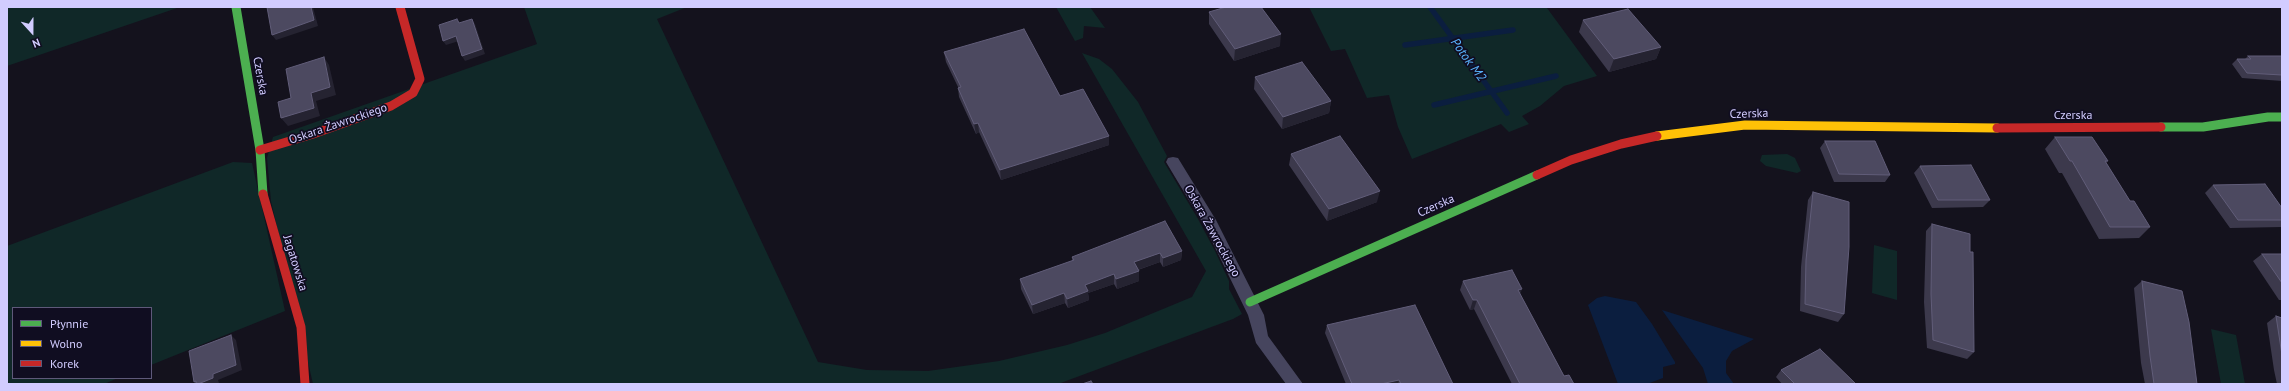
<!DOCTYPE html>
<html>
<head>
<meta charset="utf-8">
<style>
  body { margin:0 }
  #map { position:relative; width:2289px; height:391px; overflow:hidden; background:#14121d; font-family:"PT Sans",sans-serif }
  canvas { display:block }
  .frame { position:absolute; inset:0; border:8px solid #d2ccff; pointer-events:none }
  .legend { position:absolute; left:12px; top:307px; width:140px; height:72px; box-sizing:border-box; background:#100d21; border:1px solid #5e597a; margin:0; padding:5px 7px; list-style:none; font-size:12px; color:#d2ccff }
  .legend li { display:flex; align-items:center; gap:8px; height:20px }
  .legend b { width:20px; border:1px solid #5e597a }
  .north { position:absolute; left:12px; top:12px; width:40px; height:40px; -webkit-text-stroke:3px #100d21; paint-order:stroke; rotate:159deg; font-size:11px; font-weight:700; line-height:16px; text-align:center; color:#d2ccff }
  .north::after { content:''; display:block; margin:auto; width:14px; height:18px; background:#d2ccff; clip-path:polygon(50% 0,100% 100%,50% 72%,0 100%) }
</style>
</head>
<body>
<div id="map">
<canvas width="2289" height="391"></canvas>
<div class="frame"></div>
<ul class="legend">
<li><b style="height:5px;background:#4caf50"></b>Płynnie</li>
<li><b style="height:5px;background:#ffc107"></b>Wolno</li>
<li><b style="height:5px;background:#c62828"></b>Korek</li>
</ul>
<div class="north">N</div>
</div>
<script>
const ctx = document.querySelector('canvas').getContext('2d');
ctx.lineJoin = 'round';
function paint(path, color) {
  ctx.fillStyle = color;
  ctx.fill(path, 'evenodd');
}
function toPath(rows) {
  const path = new Path2D();
  for (const r of rows) {
    path.moveTo(r[0], r[1]);
    for (let i = 2; i < r.length; i += 2) path.lineTo(r[i], r[i + 1]);
  }
  return path;
}
function strokePath(path, color, width, dash) {
  ctx.strokeStyle = color;
  ctx.lineWidth = width;
  ctx.lineCap = dash ? 'butt' : 'round';
  ctx.setLineDash(dash || []);
  ctx.stroke(path);
}
function write(font, color, halo, rows, align = 'center') {
  ctx.font = font + ' "PT Sans",sans-serif';
  ctx.lineWidth = 3.5;
  ctx.setLineDash([]);
  ctx.textBaseline = 'middle';
  ctx.strokeStyle = halo;
  ctx.fillStyle = color;
  for (const [text, x, y, turn = 0] of rows) {
    ctx.save();
    ctx.translate(x, y);
    ctx.rotate((+turn || 0) * Math.PI / 180);
    ctx.textAlign = isNaN(turn) ? turn : align;
    if (halo) ctx.strokeText(text, 0, 0);
    ctx.fillText(text, 0, 0);
    ctx.restore();
  }
}
const green = toPath([
  [7,7,180,7,7,66],
  [524,7,687,7,657,19,818,362,867,370,928,371,999,361,1067,345,1105,333,1192,297,1206,271,1082,53,1099,59,1112,69,1138,102,1167,156,1164,162,1198,219,1215,251,1229,281,1229,289,1242,314,1233,319,1058,384,313,384,271,201,267,158,273,137,537,44],
  [1056,7,1090,7,1105,28,1084,26,1083,38,1075,41],
  [1309,7,1547,8,1597,76,1564,86,1540,106,1522,116,1529,124,1509,132,1501,124,1412,159,1398,127,1389,95,1367,98,1345,49,1331,51],
  [1787,154,1795,158,1801,171,1797,173,1766,166,1760,161,1762,155],
  [233,162,252,163,285,311,151,365,151,308,13,308,13,378,118,378,104,384,7,384,7,246],
  [1874,245,1897,251,1897,300,1872,293],
  [2211,329,2236,335,2245,384,2221,384]
]);
const water = toPath([
  [1605,296,1636,302,1652,324,1675,362,1675,364,1663,367,1663,378,1647,384,1618,384,1588,305,1597,298],
  [1662,310,1754,339,1732,351,1726,361,1726,373,1734,384,1708,384,1703,368]
]);
const stream = toPath([
  [1430,7,1507,113],
  [1405,45,1513,30],
  [1434,105,1556,76]
]);
const street = toPath([
  [1173,157,1178,158,1216,220,1264,315,1268,336,1303,384,1286,384,1256,343,1248,315,1205,227,1166,162,1168,158,1173,157]
]);
const fast = toPath([
  [236,7,260,150,263,194],
  [2161,127,2203,127,2268,117,2282,117],
  [1250,302,1537,175]
]);
const slow = toPath([
  [1657,136,1745,125,1997,128]
]);
const jam = toPath([
  [1997,128,2161,127],
  [260,150,313,134,391,106,413,93,420,79,400,7],
  [1537,175,1571,160,1621,144,1657,136],
  [263,194,301,327,305,384]
]);
const wall = toPath([
  [1209,12,1280,46,1234,61,1209,24],
  [1583,20,1661,47,1656,59,1609,72,1579,32],
  [944,52,1060,96,1109,145,1001,180,979,132,976,134,959,97,958,88,958,87,946,62],
  [2248,56,2282,56,2282,81,2242,78,2232,64,2237,59,2245,59],
  [1255,77,1331,101,1329,113,1282,129,1254,89],
  [2055,137,2108,161,2106,163,2130,201,2150,227,2139,238,2099,239,2062,173,2059,173,2045,149],
  [1825,141,1890,175,1885,182,1834,182,1820,148],
  [1291,154,1377,202,1327,221,1289,165],
  [1920,166,1990,200,1983,207,1932,208,1914,173],
  [2213,185,2282,208,2282,227,2230,228,2205,193],
  [1813,192,1844,314,1838,322,1800,311,1801,267,1808,200],
  [1932,224,1970,252,1974,352,1967,359,1927,348,1924,302,1926,231],
  [1182,251,1181,260,1163,267,1160,262,1138,270,1139,271,1139,281,1117,289,1114,284,1088,293,1089,300,1068,308,1065,303,1033,314,1021,289,1020,279,1072,261,1072,257],
  [2262,254,2282,254,2282,300,2279,300,2253,261],
  [1463,281,1520,294,1564,376,1574,384,1512,384,1474,309,1470,310,1460,290],
  [2142,281,2197,384,2145,384,2141,363,2134,288],
  [2276,316,2282,318,2282,384,2277,384,2274,370,2267,323],
  [1327,325,1453,384,1346,384,1325,333],
  [1781,370,1856,384,1782,384,1776,377]
]);
const shadedWall = toPath([
  [311,7,313,7,318,26,276,40,272,35],
  [472,19,475,24,485,54,465,61,462,56],
  [1281,34,1280,46,1234,61,1235,49],
  [456,36,459,41,446,45,443,41],
  [1661,47,1656,59,1609,72,1614,59],
  [324,57,329,65,336,95,316,101,320,116,288,126,281,118,311,93],
  [1331,101,1329,113,1282,129,1283,117],
  [978,123,979,132,976,134,974,124],
  [1109,136,1109,145,1001,180,1000,170],
  [1380,191,1377,202,1327,221,1329,209],
  [1182,251,1181,260,1163,267,1163,258],
  [1160,253,1160,262,1134,271,1134,262],
  [1139,271,1139,281,1117,289,1116,279],
  [1114,274,1114,284,1088,293,1089,300,1068,308,1067,299,1085,285],
  [1522,289,1519,298,1518,290],
  [1064,293,1065,303,1033,314,1032,305],
  [1473,300,1477,300,1474,309,1470,310],
  [231,335,236,340,242,370,218,380,219,383,216,384,196,384,194,382,213,374],
  [1399,380,1398,384,1381,384]
]);
const building = toPath([
  [267,7,311,7,314,20,272,35,267,7],
  [1226,7,1261,7,1281,34,1235,49,1209,12,1226,7],
  [1628,9,1661,47,1614,59,1583,20,1628,9],
  [457,19,459,23,472,19,482,49,462,56,456,36,443,41,439,25,457,19],
  [1024,29,1060,96,1083,89,1109,136,1000,170,978,123,974,124,958,88,961,87,944,52,1024,29],
  [2248,56,2282,56,2282,75,2247,73,2237,59,2251,59,2248,56],
  [324,57,330,87,311,93,314,108,281,118,278,102,291,98,286,69,324,57],
  [1302,62,1331,101,1283,117,1255,77,1302,62],
  [1340,136,1380,191,1329,209,1291,154,1340,136],
  [2055,137,2092,137,2108,161,2105,161,2130,201,2134,201,2150,227,2110,227,2072,161,2070,161,2055,137],
  [1825,141,1875,141,1890,175,1839,174,1825,141],
  [1971,165,1990,200,1938,200,1920,166,1971,165],
  [2265,184,2282,208,2282,220,2238,220,2213,185,2265,184],
  [1813,192,1849,202,1849,247,1844,314,1805,304,1806,260,1813,192],
  [1165,221,1182,251,1163,258,1160,253,1134,262,1139,271,1116,279,1114,274,1085,285,1088,291,1067,299,1064,293,1032,305,1020,279,1074,260,1072,257,1165,221],
  [1932,224,1970,234,1970,252,1973,252,1974,352,1933,340,1931,294,1932,224],
  [2262,254,2282,254,2282,283,2262,254],
  [1512,270,1522,289,1518,290,1564,376,1569,375,1574,384,1520,384,1477,300,1473,300,1463,281,1512,270],
  [2142,281,2182,291,2189,322,2197,384,2154,384,2150,356,2142,281],
  [1415,305,1453,384,1401,384,1399,380,1381,384,1352,384,1327,325,1415,305],
  [2276,316,2282,318,2282,355,2276,316],
  [231,335,236,365,213,374,213,378,198,384,196,384,196,381,194,382,189,351,231,335],
  [1820,349,1856,384,1795,384,1781,370,1820,349],
  [1091,381,1093,384,1082,384,1091,381]
]);
const streetNames = [
  ["Czerska",260,76,80],
  ["Czerska",1749,114,-2],
  ["Czerska",2073,116],
  ["Oskara Żawrockiego",338,124,-19],
  ["Czerska",1436,206,-24],
  ["Oskara Żawrockiego",1212,231,61],
  ["Jagatowska",295,263,73]
];
const waterNames = [
  ["Potok M2",1468,60,54]
];
paint(green, '#102828');
paint(water, '#0b1e3f');
strokePath(stream, '#0b1e3f', 5.5);
paint(street, '#46455e');
strokePath(fast, '#4caf50', 9);
strokePath(slow, '#ffc107', 9);
strokePath(jam, '#c62828', 9);
paint(wall, '#3c394c');
paint(shadedWall, '#252331');
paint(building, '#4c4960');
strokePath(building, '#615d79', 1);
write('12px', '#d2ccff', '#100d21', streetNames);
write('italic 13px', '#5ab5ff', '#100d21', waterNames);
</script>
</body>
</html>
